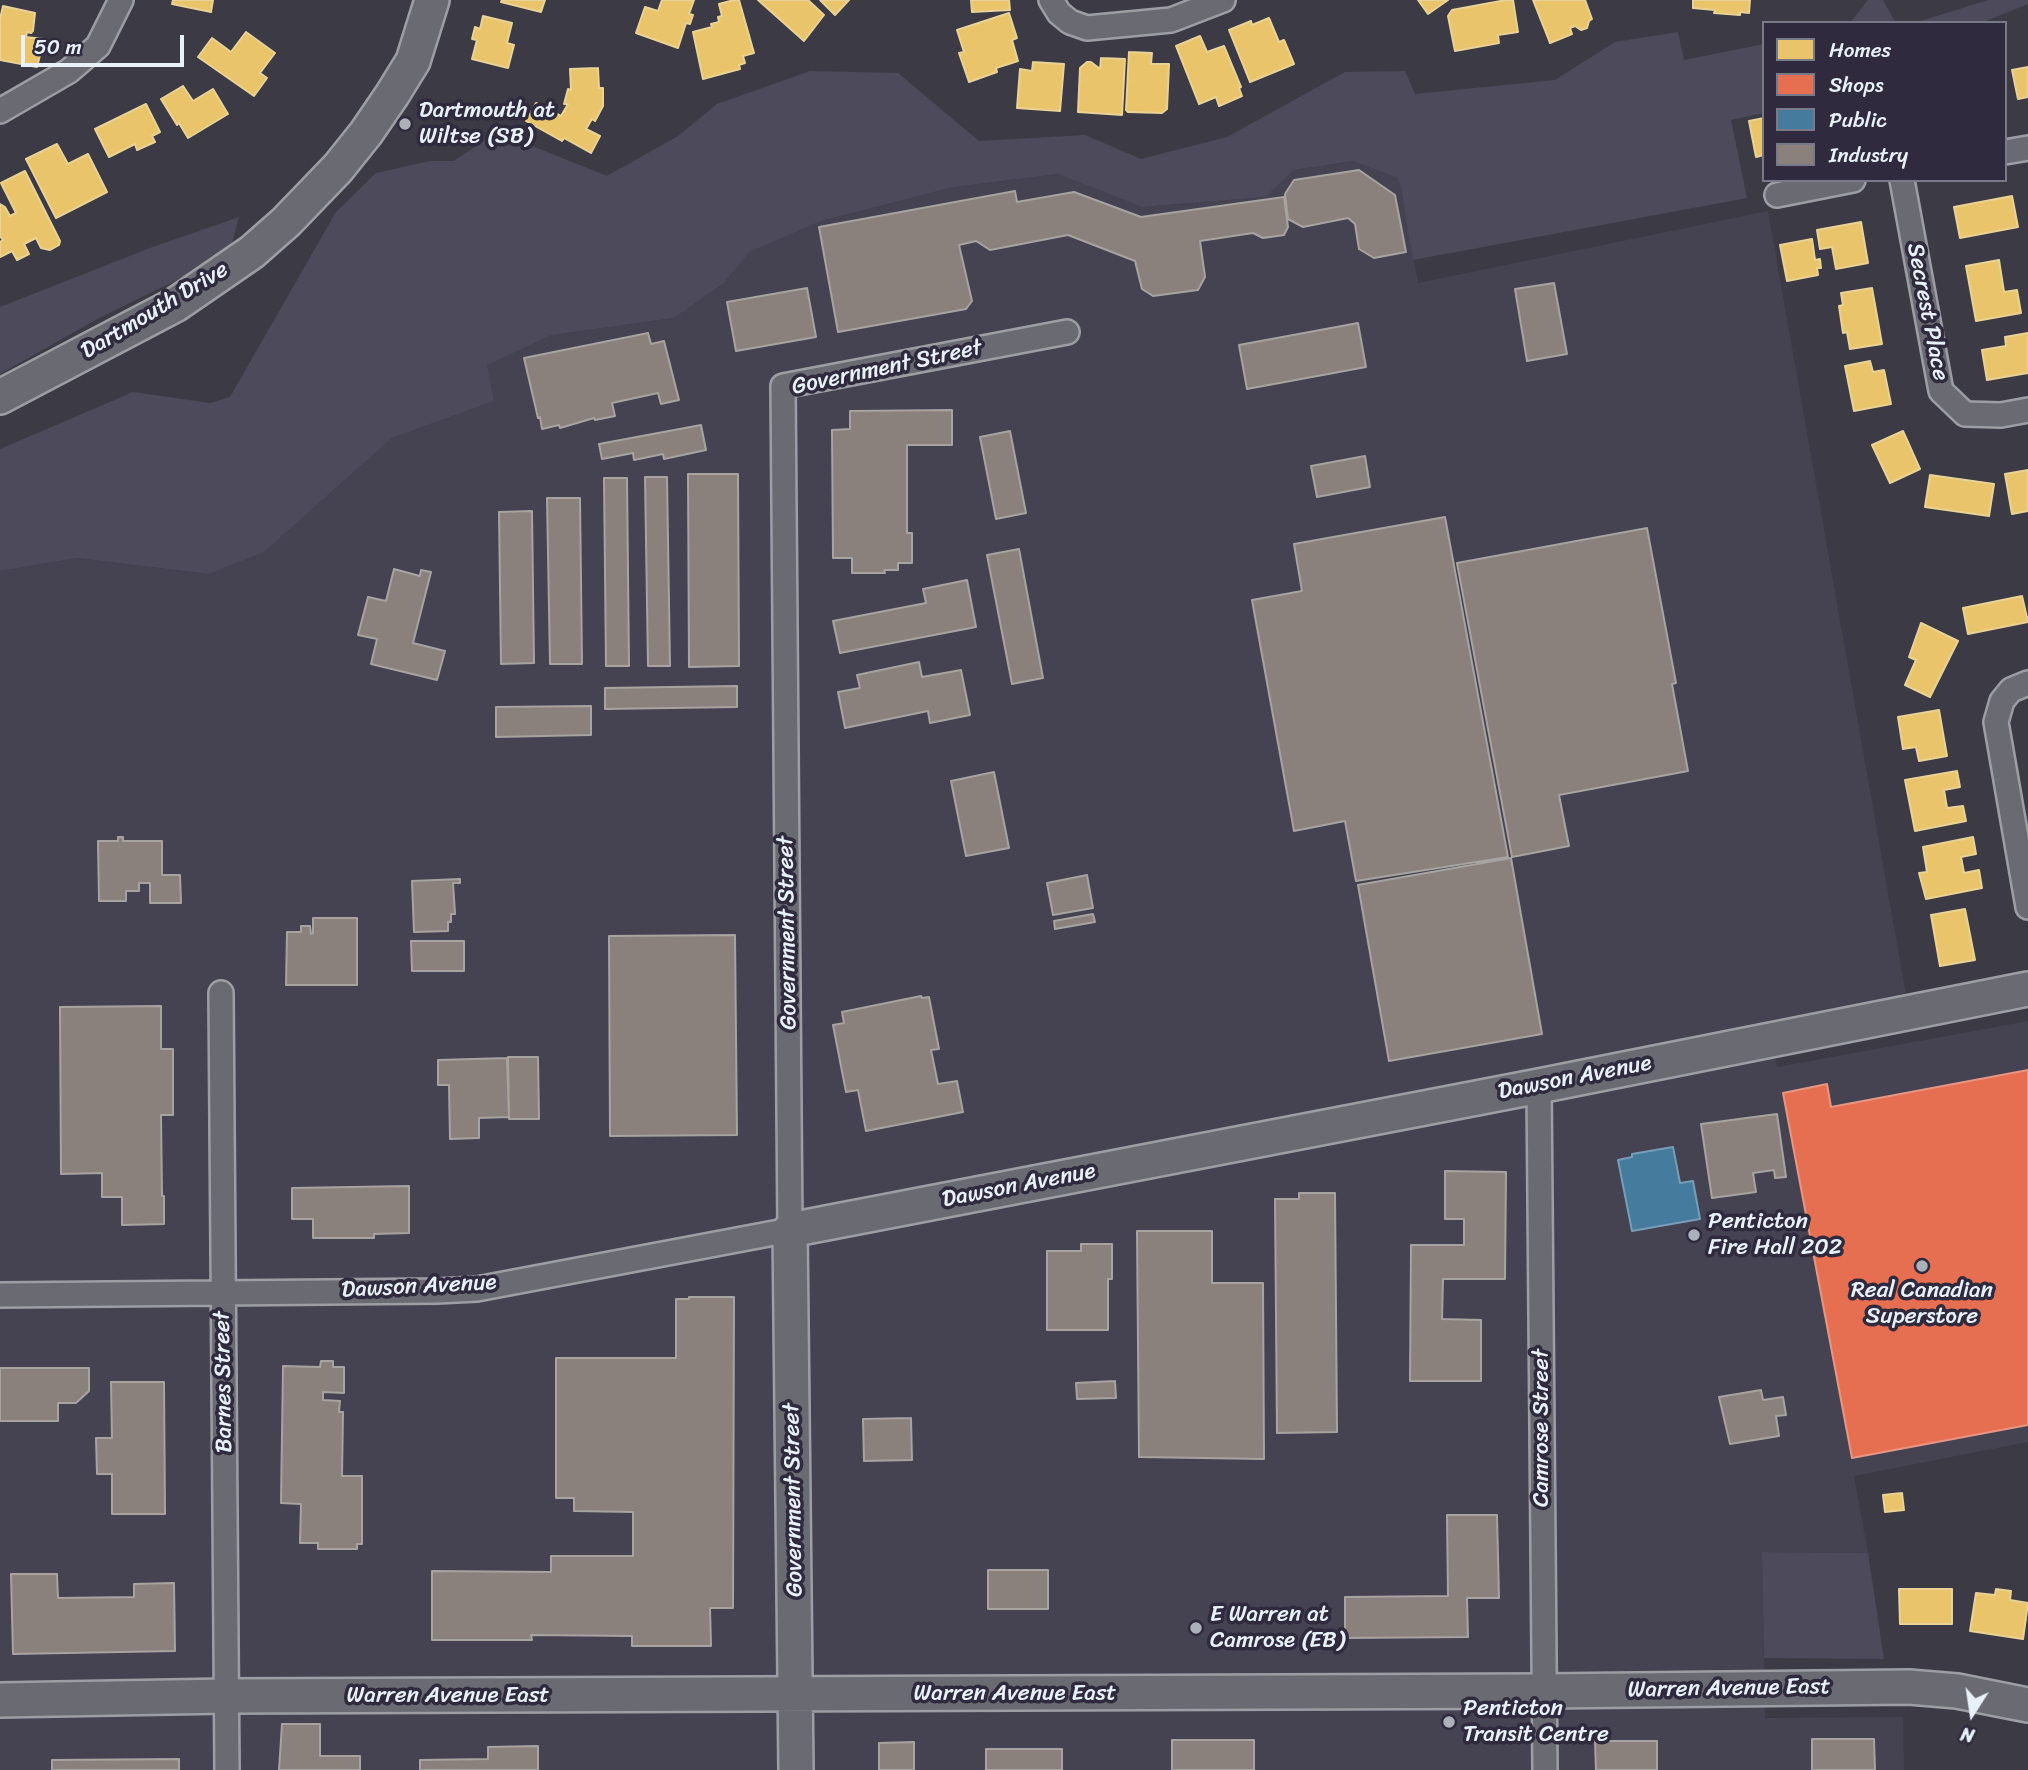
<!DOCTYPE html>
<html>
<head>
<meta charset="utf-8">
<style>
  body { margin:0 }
  #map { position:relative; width:2028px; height:1770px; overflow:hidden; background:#3c3a44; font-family:Sriracha,sans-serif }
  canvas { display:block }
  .legend { position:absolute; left:1762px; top:21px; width:245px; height:161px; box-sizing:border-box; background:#2f2a3d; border:2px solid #797a88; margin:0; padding:9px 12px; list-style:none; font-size:21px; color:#e8f1f8 }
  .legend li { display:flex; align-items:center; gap:14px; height:35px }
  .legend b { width:35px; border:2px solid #797a88 }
  .north { position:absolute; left:1937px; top:1679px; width:70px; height:70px; -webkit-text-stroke:5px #2f2a3d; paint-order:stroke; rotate:192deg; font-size:19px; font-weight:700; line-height:28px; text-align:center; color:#e8f1f8 }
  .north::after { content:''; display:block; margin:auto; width:24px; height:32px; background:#e8f1f8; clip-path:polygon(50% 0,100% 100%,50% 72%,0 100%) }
  .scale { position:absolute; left:21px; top:35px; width:163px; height:32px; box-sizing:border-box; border:4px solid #e8f1f8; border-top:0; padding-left:9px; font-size:21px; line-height:24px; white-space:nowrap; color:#e8f1f8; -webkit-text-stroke:5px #2f2a3d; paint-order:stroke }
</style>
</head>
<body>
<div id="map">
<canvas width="2028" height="1770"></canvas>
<ul class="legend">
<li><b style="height:19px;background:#e9c46a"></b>Homes</li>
<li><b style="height:19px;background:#e76f51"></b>Shops</li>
<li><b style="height:19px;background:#457b9d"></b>Public</li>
<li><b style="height:19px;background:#8a817c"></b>Industry</li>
</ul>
<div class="north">N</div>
<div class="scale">50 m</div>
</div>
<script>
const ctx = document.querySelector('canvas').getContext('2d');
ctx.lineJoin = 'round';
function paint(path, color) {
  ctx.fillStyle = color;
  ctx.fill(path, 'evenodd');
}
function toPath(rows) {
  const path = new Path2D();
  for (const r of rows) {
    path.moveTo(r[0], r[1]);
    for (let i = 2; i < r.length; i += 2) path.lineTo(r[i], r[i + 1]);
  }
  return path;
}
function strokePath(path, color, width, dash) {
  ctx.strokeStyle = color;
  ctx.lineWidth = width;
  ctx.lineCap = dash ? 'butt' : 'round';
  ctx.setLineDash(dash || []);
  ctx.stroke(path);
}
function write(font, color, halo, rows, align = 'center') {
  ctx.font = font + ' Sriracha,sans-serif';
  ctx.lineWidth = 7;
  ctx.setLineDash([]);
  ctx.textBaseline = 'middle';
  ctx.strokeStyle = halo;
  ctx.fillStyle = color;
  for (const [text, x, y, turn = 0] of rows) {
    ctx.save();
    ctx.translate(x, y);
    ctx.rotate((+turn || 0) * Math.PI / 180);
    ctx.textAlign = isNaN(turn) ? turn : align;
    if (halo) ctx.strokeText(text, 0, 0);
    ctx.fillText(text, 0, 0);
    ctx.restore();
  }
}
const built = toPath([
  [1353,161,1397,178,1401,186,1418,283,1768,211,1906,995,1768,1021,1777,1067,2028,1021,2028,1442,1854,1476,1868,1553,1762,1552,1765,1718,1903,1717,1904,1770,0,1770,0,571,77,558,209,574,264,552,392,438,494,401,486,365,552,335,674,318,724,283,748,252,824,220,954,187,1058,174,1142,207,1264,197,1294,170]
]);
const green = toPath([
  [1868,0,1883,0,1896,23,1850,23],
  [1988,0,2028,0,2028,4,1981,23,1914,23],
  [1678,32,1684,60,1764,44,1764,113,1731,120,1747,198,1413,260,1401,186,1397,178,1353,161,1294,170,1265,197,1142,207,1058,174,954,187,824,220,749,252,724,283,674,318,552,335,487,365,494,401,392,438,264,552,209,574,77,558,0,571,0,449,133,392,210,403,230,397,336,212,376,173,430,161,454,161,497,132,607,176,678,136,717,104,810,71,898,73,979,141,1085,135,1141,159,1227,137,1345,72,1405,71,1415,94,1555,80,1615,42],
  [239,217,231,247,183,277,101,317,0,374,0,307,150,248],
  [1762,1552,1868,1553,1884,1659,1764,1658]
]);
const homes = toPath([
  [173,0,213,0,211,12,172,4,173,0],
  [502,0,545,0,541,12,501,2,502,0],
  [662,0,694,0,689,14,693,15,690,24,686,23,678,48,636,33,645,7,658,11,662,0],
  [734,0,739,0,754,53,743,56,745,63,739,65,740,69,703,79,693,32,712,27,711,24,719,22,718,17,722,16,719,4,734,0],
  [758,0,808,0,824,15,804,41,758,0],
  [820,0,849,0,835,15,820,0],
  [971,0,1009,0,1010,10,972,12,971,0],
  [1418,0,1448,0,1428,14,1418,0],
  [1506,0,1513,0,1518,32,1498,35,1499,43,1455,51,1448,16,1452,10,1506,0],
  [1533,0,1585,0,1592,19,1589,21,1587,28,1581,30,1575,26,1570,28,1572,34,1550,43,1533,0],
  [1693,0,1750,0,1749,13,1740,12,1740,15,1714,13,1715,10,1693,8,1693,0],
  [3,6,35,13,33,31,31,33,27,32,26,37,44,39,37,67,0,60,0,19,3,6],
  [1009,13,1017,38,1012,40,1018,61,996,68,997,72,969,82,959,53,964,52,957,30,1009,13],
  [483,16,512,23,507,43,514,45,508,68,472,59,477,40,472,39,475,27,480,29,483,16],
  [1269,18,1279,42,1284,40,1294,64,1250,82,1229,30,1251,21,1252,25,1269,18],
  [246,32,275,53,260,73,267,78,254,96,198,57,212,38,231,52,246,32],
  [1200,36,1207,52,1224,46,1241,87,1239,88,1242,96,1219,106,1216,97,1199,104,1176,46,1200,36],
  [1129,52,1152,53,1151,64,1169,64,1167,109,1162,113,1128,112,1126,110,1129,52],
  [1101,58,1125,59,1122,115,1078,112,1080,68,1087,62,1091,62,1100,69,1101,58],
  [1033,62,1064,64,1060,111,1017,108,1020,69,1032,71,1033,62],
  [2028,67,2028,97,2018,99,2012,70,2028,67],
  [598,68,599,88,603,88,603,106,595,121,592,119,586,129,600,136,591,153,564,138,562,141,526,121,536,103,561,116,568,104,564,104,568,89,571,90,570,69,598,68],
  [183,86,193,101,213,89,228,114,188,138,179,123,177,125,161,99,183,86],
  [146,104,160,132,152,136,155,142,137,150,135,144,109,157,95,129,146,104],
  [1764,118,1764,155,1756,157,1749,121,1764,118],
  [57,144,68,164,88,154,107,192,56,218,26,159,57,144],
  [25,171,60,241,59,245,50,250,41,248,36,238,24,244,29,254,17,260,12,251,0,257,0,242,3,240,0,236,0,204,5,207,10,216,16,213,1,183,25,171],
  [2012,196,2018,227,1960,238,1954,207,2012,196],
  [1861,222,1868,263,1836,269,1832,247,1820,249,1817,230,1861,222],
  [1812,239,1815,260,1820,259,1821,268,1817,268,1818,275,1787,281,1780,245,1812,239],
  [1999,260,2004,292,2017,290,2021,313,1976,321,1966,266,1999,260],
  [1872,288,1882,344,1850,349,1847,332,1843,333,1839,306,1843,305,1841,293,1872,288],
  [2028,333,2028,373,1987,380,1982,350,2006,346,2005,337,2028,333],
  [1870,361,1873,372,1884,370,1891,404,1854,411,1845,366,1870,361],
  [1903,431,1920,469,1890,483,1872,445,1903,431],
  [2028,470,2028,511,2012,514,2005,474,2028,470],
  [1930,475,1994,484,1989,516,1925,507,1930,475],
  [2022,596,2028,622,1968,634,1963,608,2022,596],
  [1921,623,1958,641,1930,697,1905,685,1916,660,1909,657,1921,623],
  [1939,710,1947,756,1919,761,1916,747,1903,749,1898,717,1939,710],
  [1957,771,1960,787,1944,790,1947,808,1963,806,1966,821,1915,831,1905,780,1957,771],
  [1973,837,1976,854,1961,857,1964,873,1979,870,1982,888,1926,899,1919,873,1927,872,1923,847,1973,837],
  [1965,909,1975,960,1940,966,1931,915,1965,909],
  [1902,1493,1904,1510,1885,1512,1883,1495,1902,1493],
  [1899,1589,1952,1589,1952,1624,1900,1624,1899,1589],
  [1996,1589,2011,1591,2010,1600,2028,1603,2023,1639,1970,1631,1976,1593,1995,1595,1996,1589]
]);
const shops = toPath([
  [2028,1070,2028,1425,1852,1458,1783,1093,1827,1084,1831,1107,2028,1070]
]);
const public = toPath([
  [1673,1147,1680,1183,1693,1181,1700,1219,1632,1231,1618,1160,1632,1157,1632,1154,1673,1147]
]);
const industry = toPath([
  [1359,170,1395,195,1406,252,1374,258,1359,249,1355,224,1348,218,1303,227,1288,219,1285,194,1294,180,1359,170],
  [1015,191,1017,202,1074,192,1141,217,1284,197,1288,227,1284,235,1263,238,1253,233,1200,241,1205,277,1198,290,1153,296,1142,289,1135,261,1068,235,990,250,976,241,959,245,972,301,966,309,838,332,819,227,1015,191],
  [1554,283,1567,354,1527,361,1515,289,1554,283],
  [807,288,816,337,736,351,727,302,807,288],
  [1358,323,1366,367,1247,389,1239,345,1358,323],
  [648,333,651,344,664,341,679,400,661,404,658,393,612,403,615,416,595,420,594,418,560,428,559,425,542,429,540,417,538,418,524,358,648,333],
  [952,410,952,445,907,445,907,533,912,533,912,563,898,563,898,570,884,570,885,573,852,573,852,558,833,558,832,430,850,429,850,411,952,410],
  [701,425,706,450,664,459,663,454,634,460,633,453,602,459,599,444,701,425],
  [1010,431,1026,513,996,519,980,437,1010,431],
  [1365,456,1370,487,1317,497,1311,466,1365,456],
  [688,474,738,474,739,666,689,667,688,474],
  [645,477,667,477,670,666,648,666,645,477],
  [604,478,627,478,629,666,606,666,604,478],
  [547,498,580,498,582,664,550,664,547,498],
  [532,511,534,663,501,664,499,512,532,511],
  [1445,517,1508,857,1356,881,1345,821,1294,831,1252,600,1302,591,1294,544,1445,517],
  [1647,528,1676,683,1672,684,1688,771,1559,795,1569,846,1512,857,1457,563,1647,528],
  [1019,549,1043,678,1012,684,987,555,1019,549],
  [394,569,420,576,421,570,431,572,413,643,445,651,437,680,371,664,377,639,358,635,368,597,386,601,394,569],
  [967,580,976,627,840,653,833,621,926,603,923,589,967,580],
  [919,662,922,677,961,670,970,715,930,723,928,711,845,728,838,692,860,688,857,675,919,662],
  [737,686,737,707,605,709,605,688,737,686],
  [591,706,591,735,496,737,496,707,591,706],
  [994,772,1009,848,966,856,951,781,994,772],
  [118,837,123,837,123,841,162,841,162,875,180,875,181,903,150,903,150,883,139,883,139,891,126,891,126,901,99,901,98,841,118,841,118,837],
  [1511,858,1542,1034,1389,1061,1358,885,1511,858],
  [1087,875,1093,908,1053,915,1047,883,1087,875],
  [460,879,460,883,453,883,455,914,451,914,451,922,448,922,448,931,414,932,412,881,460,879],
  [1093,914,1095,922,1055,929,1054,921,1093,914],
  [313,918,357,918,357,985,286,985,287,932,301,932,301,926,310,926,311,934,313,933,313,918],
  [735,935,737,1135,610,1136,609,936,735,935],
  [411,941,464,941,464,971,412,971,411,941],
  [921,996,922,998,929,997,939,1049,931,1050,938,1084,957,1081,963,1112,866,1131,858,1090,846,1092,833,1025,844,1023,842,1012,921,996],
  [161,1006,161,1049,173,1049,173,1115,161,1115,162,1196,164,1196,164,1224,122,1225,122,1197,102,1197,102,1173,61,1174,60,1007,161,1006],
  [508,1057,538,1057,539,1119,509,1119,508,1057],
  [507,1058,509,1117,479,1118,479,1138,450,1139,449,1085,438,1085,438,1060,507,1058],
  [1777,1114,1786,1177,1775,1178,1774,1170,1753,1173,1756,1192,1712,1198,1701,1124,1777,1114],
  [1445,1171,1506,1172,1505,1279,1443,1279,1442,1319,1481,1320,1481,1381,1410,1381,1411,1245,1464,1245,1464,1219,1445,1219,1445,1171],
  [409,1186,409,1233,374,1234,374,1238,313,1238,313,1219,292,1219,292,1188,409,1186],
  [1299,1193,1335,1193,1337,1432,1277,1433,1275,1199,1299,1199,1299,1193],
  [1137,1231,1212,1231,1212,1283,1263,1283,1264,1459,1139,1457,1137,1231],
  [1081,1244,1112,1244,1112,1279,1108,1279,1108,1330,1047,1330,1047,1251,1081,1251,1081,1244],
  [689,1297,734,1297,733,1608,710,1608,711,1646,632,1646,632,1636,531,1635,532,1640,432,1640,432,1571,551,1572,551,1556,633,1556,633,1512,574,1511,574,1498,556,1498,556,1358,676,1358,676,1299,689,1299,689,1297],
  [321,1361,333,1361,333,1367,344,1367,344,1393,323,1392,323,1400,340,1401,339,1412,343,1412,342,1476,362,1476,362,1544,357,1544,357,1549,318,1549,318,1543,300,1543,301,1504,281,1503,283,1366,320,1367,321,1361],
  [0,1368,89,1368,89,1391,76,1403,58,1403,58,1421,0,1421,0,1368],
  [1115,1381,1116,1398,1077,1399,1076,1383,1115,1381],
  [111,1382,164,1382,165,1514,112,1514,112,1474,97,1474,96,1438,112,1438,111,1382],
  [1761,1390,1763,1400,1783,1397,1786,1415,1776,1416,1779,1436,1730,1444,1719,1397,1761,1390],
  [911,1418,912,1460,864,1461,863,1419,911,1418],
  [1447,1515,1497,1515,1499,1598,1467,1598,1468,1637,1345,1638,1345,1597,1448,1596,1447,1515],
  [988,1570,1048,1570,1048,1609,988,1609,988,1570],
  [11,1574,57,1574,58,1598,134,1597,134,1584,174,1583,175,1651,13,1654,11,1574],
  [282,1724,320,1724,320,1756,360,1756,360,1770,279,1770,282,1724],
  [1812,1739,1874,1739,1875,1770,1812,1770,1812,1739],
  [1172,1740,1254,1740,1254,1770,1172,1770,1172,1740],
  [1595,1741,1657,1741,1657,1770,1596,1770,1595,1741],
  [914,1742,914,1770,879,1770,879,1743,914,1742],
  [538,1746,538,1770,420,1770,420,1760,488,1759,488,1747,538,1746],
  [986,1749,1062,1749,1062,1770,986,1770,986,1749],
  [179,1759,179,1770,52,1770,52,1760,179,1759]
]);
const street = toPath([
  [1051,0,1059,13,1070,22,1087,28,1171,20,1223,0],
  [0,111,69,71,98,46,121,0],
  [2005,152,2028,148],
  [1902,180,1941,391,1965,414,2001,415,2028,410],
  [1777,195,1853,180],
  [2028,683,2011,690,2002,701,1996,722,2028,907],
  [221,993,227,1770],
  [1539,1086,1545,1770],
  [0,1295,437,1291,477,1289,790,1230,783,386,1067,332]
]);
const secondary = toPath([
  [0,397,175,305,252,252,286,222,338,168,366,133,392,95,413,61,432,0],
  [0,1700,227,1696,1544,1691,1909,1687,1957,1691,2028,1705],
  [796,1770,790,1230,1539,1086,2028,989]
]);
const markers = [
  [405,124,7,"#acb1b9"],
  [1694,1235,7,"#acb1b9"],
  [1922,1266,7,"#acb1b9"],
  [1196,1628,7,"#acb1b9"],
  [1449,1722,7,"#acb1b9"]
];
const poiNames = [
  ["Dartmouth at",419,111],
  ["Wiltse (SB)",419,137],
  ["Penticton",1708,1222],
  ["Fire Hall 202",1708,1248],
  ["Real Canadian",1922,1291,"center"],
  ["Superstore",1922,1317,"center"],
  ["E Warren at",1210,1615],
  ["Camrose (EB)",1210,1641],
  ["Penticton",1463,1709],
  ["Transit Centre",1463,1735]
];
const streetNames = [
  ["Dartmouth Drive",155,311,-31],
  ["Secrest Place",1927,312,79],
  ["Government Street",887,368,-12],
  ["Government Street",788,933,-91],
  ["Dawson Avenue",1575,1078,-11],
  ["Dawson Avenue",1019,1186,-11],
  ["Dawson Avenue",419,1287,-3],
  ["Barnes Street",224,1382,-91],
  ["Camrose Street",1542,1428,-90],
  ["Government Street",794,1500,-91],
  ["Warren Avenue East",1729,1689,-1],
  ["Warren Avenue East",1015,1694],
  ["Warren Avenue East",448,1696]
];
paint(built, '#454252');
paint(green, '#4d4b5b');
paint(homes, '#e9c46a');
strokePath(homes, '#e9d295', 2);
paint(shops, '#e76f51');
strokePath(shops, '#e79683', 2);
paint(public, '#457b9d');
strokePath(public, '#769eb8', 2);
paint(industry, '#8a817c');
strokePath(industry, '#a6a3a1', 2);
strokePath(street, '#9d9ea4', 28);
strokePath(secondary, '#9d9ea4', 38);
strokePath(street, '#6a6b72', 23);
strokePath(secondary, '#6a6b72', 33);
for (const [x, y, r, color] of markers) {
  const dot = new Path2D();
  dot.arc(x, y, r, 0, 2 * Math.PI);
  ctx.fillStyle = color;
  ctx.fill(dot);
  strokePath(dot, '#2f2a3d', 2.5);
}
write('23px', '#e8f1f8', '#2f2a3d', poiNames, 'left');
write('23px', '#e8f1f8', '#2f2a3d', streetNames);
</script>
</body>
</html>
